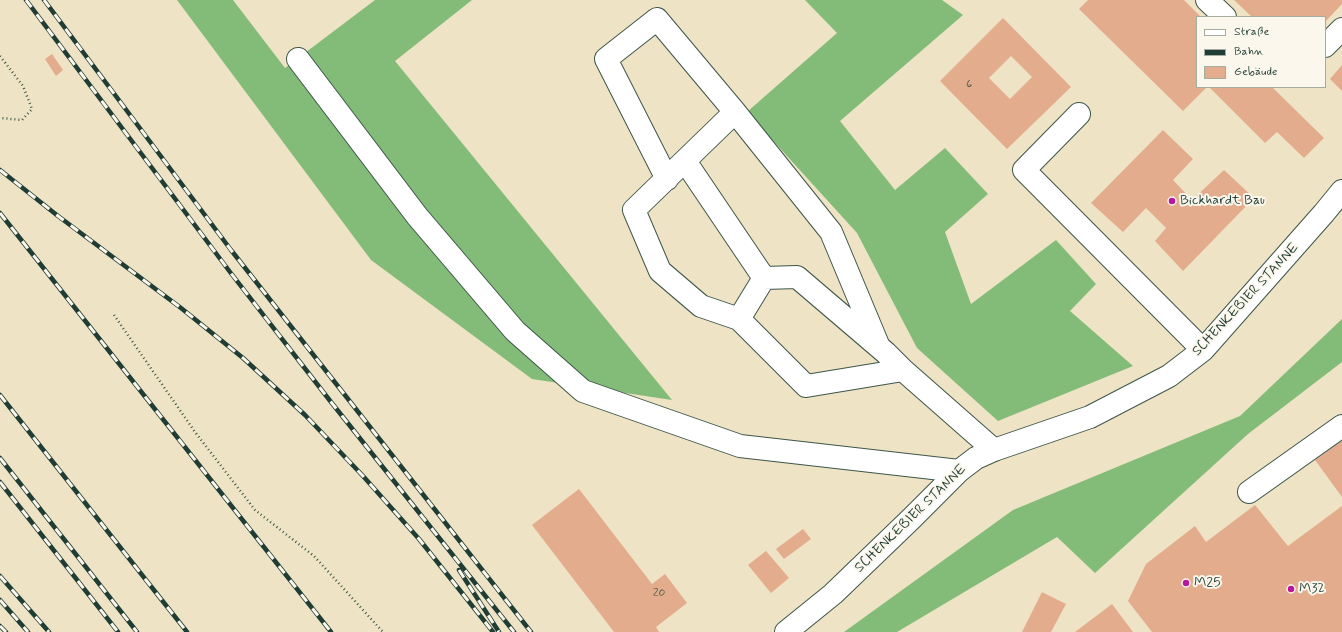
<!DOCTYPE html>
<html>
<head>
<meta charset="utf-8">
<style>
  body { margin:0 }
  #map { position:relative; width:1342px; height:632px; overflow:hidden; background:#eee3c4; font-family:Mynerve,sans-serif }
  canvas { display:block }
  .legend { position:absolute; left:1196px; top:16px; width:130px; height:72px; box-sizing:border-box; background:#fbf7ec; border:1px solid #a3ada2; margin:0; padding:5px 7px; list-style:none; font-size:12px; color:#1f3d34 }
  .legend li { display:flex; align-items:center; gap:8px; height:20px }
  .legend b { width:20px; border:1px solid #a3ada2 }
</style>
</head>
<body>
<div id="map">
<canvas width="1342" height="632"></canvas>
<ul class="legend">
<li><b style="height:5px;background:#fff"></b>Straße</li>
<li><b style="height:5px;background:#1f3d34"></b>Bahn</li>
<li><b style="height:11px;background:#e3ac8d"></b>Gebäude</li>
</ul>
</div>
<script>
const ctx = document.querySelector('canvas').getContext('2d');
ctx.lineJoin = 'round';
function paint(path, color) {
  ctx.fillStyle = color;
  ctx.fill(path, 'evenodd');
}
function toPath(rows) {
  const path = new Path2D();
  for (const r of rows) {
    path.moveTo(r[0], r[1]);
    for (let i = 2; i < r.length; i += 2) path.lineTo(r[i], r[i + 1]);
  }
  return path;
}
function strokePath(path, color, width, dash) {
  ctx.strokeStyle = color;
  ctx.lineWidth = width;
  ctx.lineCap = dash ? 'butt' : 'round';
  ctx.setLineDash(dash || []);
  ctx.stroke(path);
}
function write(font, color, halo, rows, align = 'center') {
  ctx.font = font + ' Mynerve,sans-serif';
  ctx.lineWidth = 4;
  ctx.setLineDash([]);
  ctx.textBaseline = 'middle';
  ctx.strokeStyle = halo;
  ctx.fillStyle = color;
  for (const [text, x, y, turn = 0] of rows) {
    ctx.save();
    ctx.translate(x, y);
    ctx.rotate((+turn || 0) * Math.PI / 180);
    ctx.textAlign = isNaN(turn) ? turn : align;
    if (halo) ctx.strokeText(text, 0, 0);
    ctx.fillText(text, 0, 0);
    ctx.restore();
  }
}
const forest = toPath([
  [177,0,233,0,285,68,375,0,472,0,395,61,672,400,532,379,371,260],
  [805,0,942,0,963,15,840,121,895,190,945,148,988,194,945,232,971,304,1056,240,1096,284,1070,311,1133,366,998,421,917,348,857,233,747,112,837,33],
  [1342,319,1342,362,1248,434,1095,573,1057,537,897,632,844,632,1013,510,1240,416]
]);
const building = toPath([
  [1088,0,1184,0,1201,17,1197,17,1197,87,1207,87,1183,111,1079,9],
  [1234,0,1342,0,1342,4,1325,22,1325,17,1252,17],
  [1003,18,1071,87,1007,149,940,81],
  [1011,56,1032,77,1010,99,989,78],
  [52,54,63,70,56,76,45,59],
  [1342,65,1342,91,1330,79],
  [1209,87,1272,87,1324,138,1304,158,1277,132,1265,143],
  [1163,130,1193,159,1173,180,1192,200,1224,170,1254,198,1183,271,1155,241,1166,228,1146,208,1123,232,1091,203],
  [1342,440,1342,497,1315,460],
  [579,489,652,584,665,574,687,603,656,627,659,632,614,632,532,525],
  [1255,505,1288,546,1342,506,1342,632,1152,632,1128,601,1146,564,1195,526,1206,542],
  [803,529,811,539,784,559,776,549],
  [766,551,789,578,771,593,748,565],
  [1042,592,1066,604,1051,632,1022,632],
  [1112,604,1133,632,1075,632]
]);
const path = toPath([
  [0,56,23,86,32,109,22,120,1,118,0,117],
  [114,315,195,432,255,510,314,556,383,632]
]);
const minor = toPath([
  [1207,0,1225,17],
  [1325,46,1342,29],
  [298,59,417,216,515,331,583,391,740,446,959,471],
  [1079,114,1024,170,1203,350],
  [685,161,764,278],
  [667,179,606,59,657,19,735,112],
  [739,319,701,306,660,271,634,210,735,112,831,232,879,347],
  [903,370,806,386,739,319,764,278,797,277,886,353,903,370,994,450],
  [1249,492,1342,426],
  [786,632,833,594,912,518,959,471,976,458,994,450,1090,417,1169,376,1203,350,1324,213,1342,191]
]);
const rail = toPath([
  [26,0,230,272,331,402,514,632],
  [44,0,231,250,531,632],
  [0,170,58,216,181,308,243,358,305,415,363,476,419,539,493,632],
  [0,213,331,632],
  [0,395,187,632],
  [0,458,137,632],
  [0,482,118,632],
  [459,570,499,632],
  [0,576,49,632],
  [0,600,28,632],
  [0,626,6,632]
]);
const markers = [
  [1172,201,4,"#b5179e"],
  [1186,583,4,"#b5179e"],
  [1291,589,4,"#b5179e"]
];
const numberNames = [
  ["6",969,84],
  ["20",659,593]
];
const poiNames = [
  ["Bickhardt Bau",1180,201],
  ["M25",1194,583],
  ["M32",1299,589]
];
const streetNames = [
  ["SCHENKEBIER STANNE",1246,300,-47],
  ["SCHENKEBIER STANNE",911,519,-44]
];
paint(forest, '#83bc79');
paint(building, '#e3ac8d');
strokePath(minor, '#3e564a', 24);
strokePath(path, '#3e564a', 2.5, [1, 3]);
strokePath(minor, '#fff', 22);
strokePath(rail, '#1f3d34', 4.5);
strokePath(rail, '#fbf7ec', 3, [9]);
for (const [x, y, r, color] of markers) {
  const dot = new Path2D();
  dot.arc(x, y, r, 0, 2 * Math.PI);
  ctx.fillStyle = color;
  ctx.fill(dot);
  strokePath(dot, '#fbf7ec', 1.5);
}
write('12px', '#50594a', null, numberNames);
write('14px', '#1f3d34', '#fbf7ec', poiNames, 'left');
write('14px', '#1f3d34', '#fbf7ec', streetNames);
</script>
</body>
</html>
